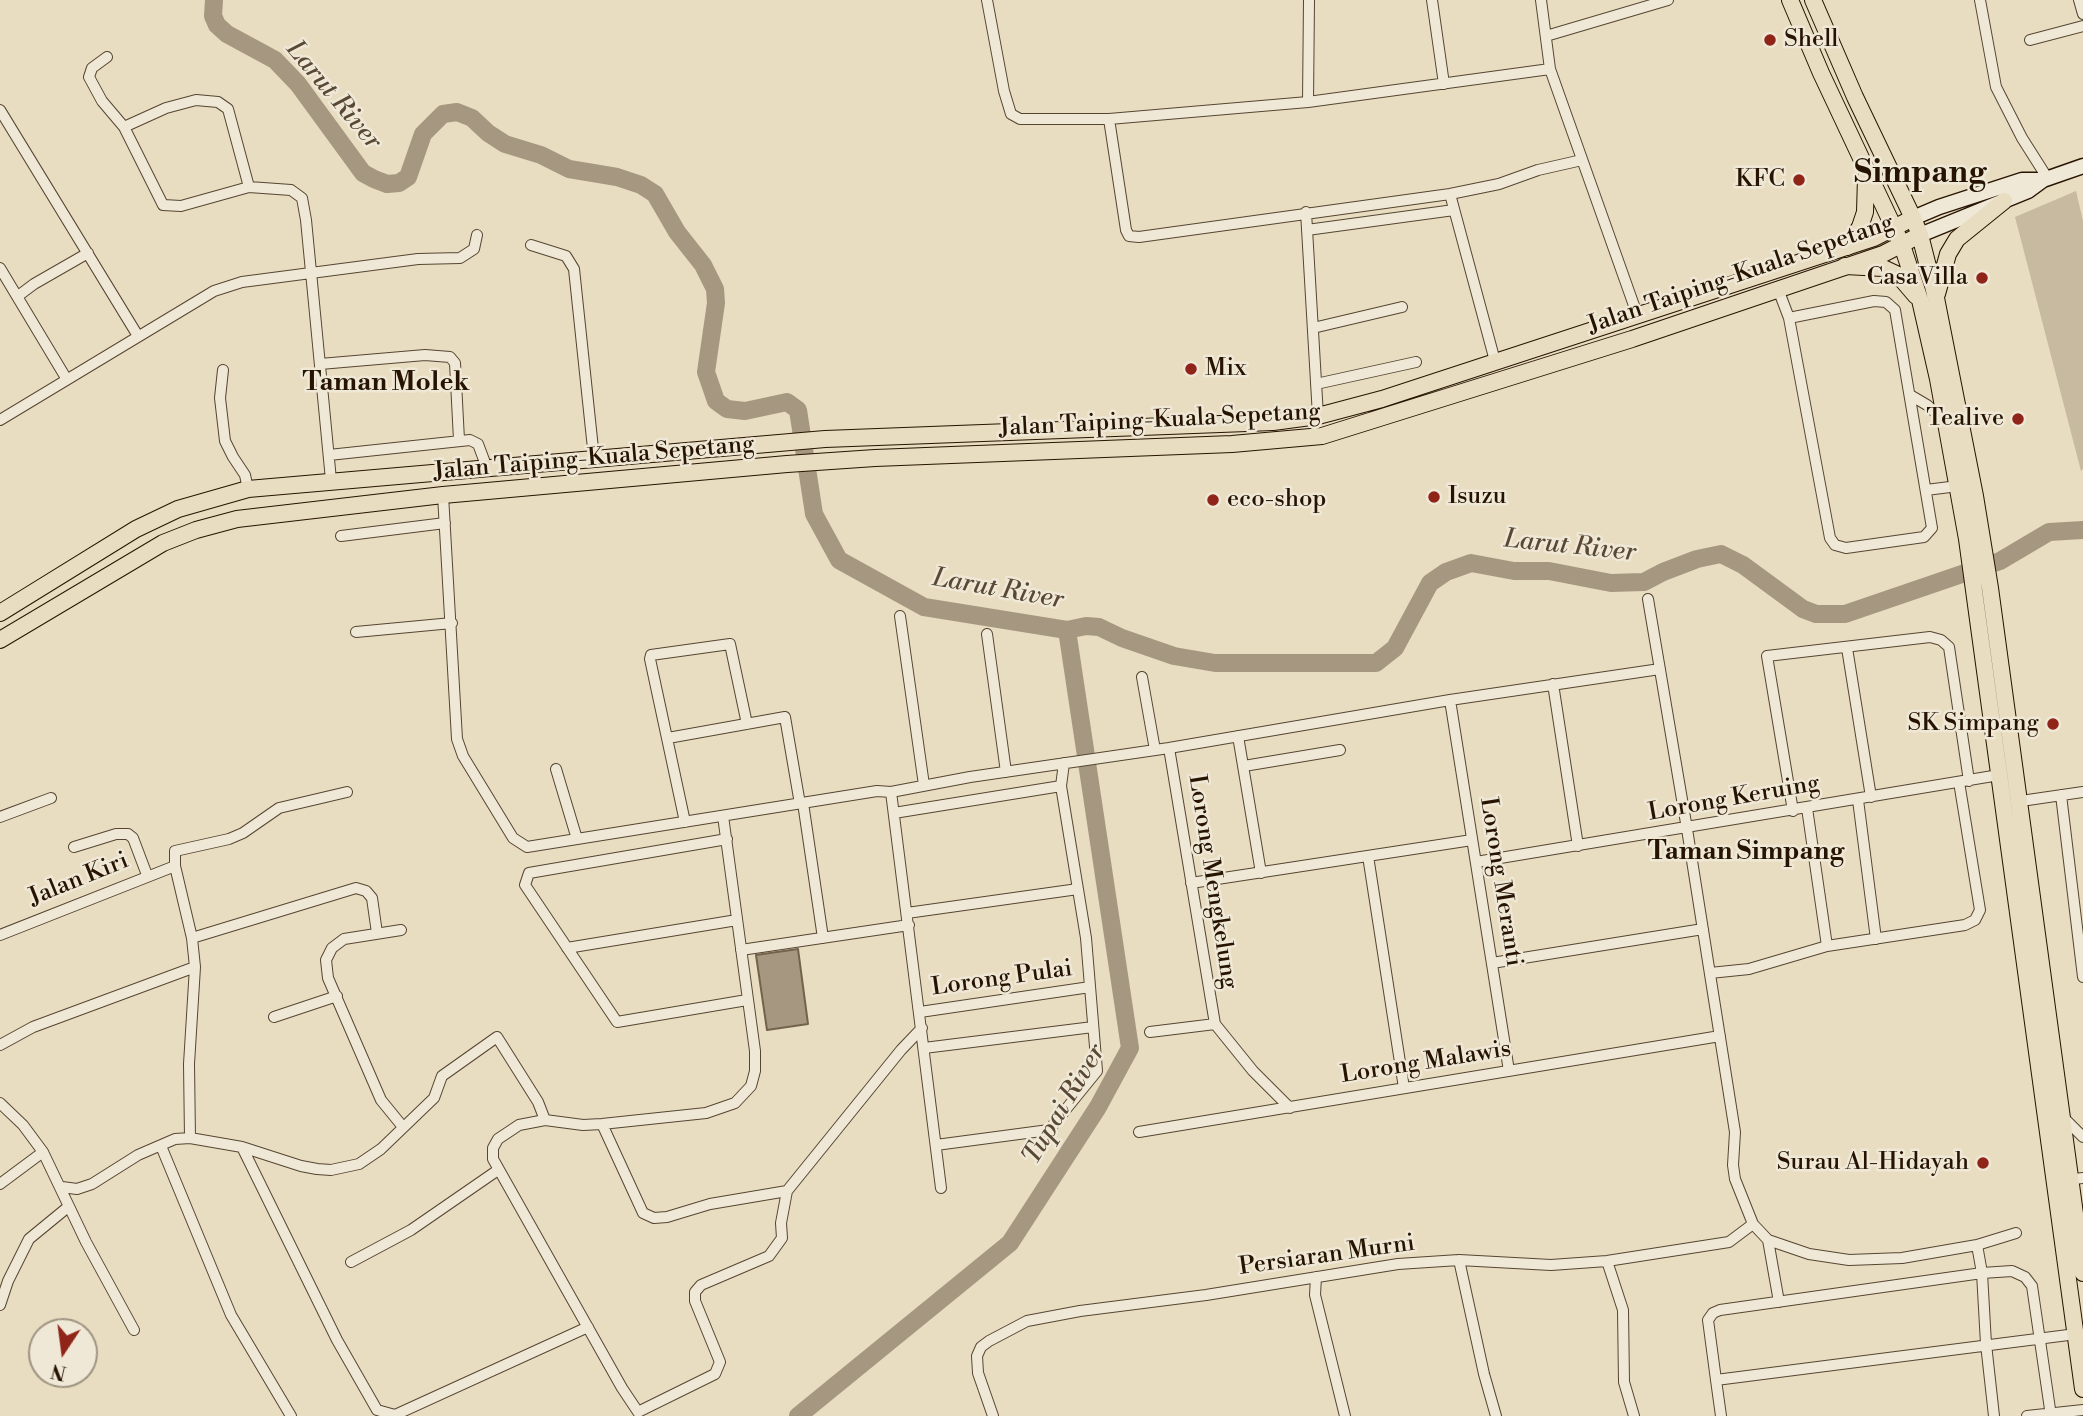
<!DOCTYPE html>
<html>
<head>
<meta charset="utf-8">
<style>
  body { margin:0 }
  #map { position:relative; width:2083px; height:1416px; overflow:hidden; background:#e8dcc1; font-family:"Libre Bodoni",serif }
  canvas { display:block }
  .north { position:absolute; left:28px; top:1318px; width:70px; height:70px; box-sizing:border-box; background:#f0e8d7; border:2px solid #9f9381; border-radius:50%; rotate:193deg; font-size:19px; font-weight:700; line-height:28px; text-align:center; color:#261401 }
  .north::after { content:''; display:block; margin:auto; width:24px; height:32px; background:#8f2418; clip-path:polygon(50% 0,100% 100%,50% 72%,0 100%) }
</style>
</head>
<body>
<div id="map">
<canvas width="2083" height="1416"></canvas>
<div class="north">N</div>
</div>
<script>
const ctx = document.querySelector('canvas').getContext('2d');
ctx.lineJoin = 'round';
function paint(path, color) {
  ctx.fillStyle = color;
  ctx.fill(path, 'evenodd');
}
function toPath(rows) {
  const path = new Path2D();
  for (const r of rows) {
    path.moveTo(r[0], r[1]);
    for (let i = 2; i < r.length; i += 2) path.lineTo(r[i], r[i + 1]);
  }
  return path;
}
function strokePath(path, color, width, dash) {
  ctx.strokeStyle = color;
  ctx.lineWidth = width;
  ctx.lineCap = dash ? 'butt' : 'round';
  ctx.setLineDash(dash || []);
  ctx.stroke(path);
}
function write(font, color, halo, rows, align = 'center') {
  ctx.font = font + ' "Libre Bodoni",serif';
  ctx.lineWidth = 5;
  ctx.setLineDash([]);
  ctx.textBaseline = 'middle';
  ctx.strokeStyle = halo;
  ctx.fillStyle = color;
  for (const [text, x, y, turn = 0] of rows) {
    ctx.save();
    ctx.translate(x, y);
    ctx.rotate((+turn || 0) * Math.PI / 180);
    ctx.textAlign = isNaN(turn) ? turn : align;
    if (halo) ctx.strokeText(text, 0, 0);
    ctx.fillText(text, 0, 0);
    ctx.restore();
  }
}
const green = toPath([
  [2076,191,2083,221,2083,469,2081,471,2015,217]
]);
const water = toPath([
  [798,949,808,1024,767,1030,756,955,798,949]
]);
const river = toPath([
  [214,0,213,16,217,25,227,34,275,60,298,84,363,173,374,179,387,184,399,183,408,177,423,134,443,114,457,112,472,118,488,133,505,144,541,155,569,169,617,177,641,185,655,194,677,232,703,265,715,289,716,303,706,372,716,401,727,409,745,411,787,402,798,410,814,514,839,560,924,607,1067,630,1086,626,1099,627,1122,638,1174,656,1215,663,1376,663,1395,648,1430,583,1446,572,1471,563,1514,571,1549,571,1611,583,1644,582,1663,572,1697,559,1721,554,1743,565,1803,609,1816,614,1845,614,2000,561,2049,532,2083,530],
  [798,1416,1010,1243,1098,1107,1130,1048,1067,630]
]);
const minor = toPath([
  [987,0,1004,91,1011,114,1020,119,1109,119,1308,102,1550,69],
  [1432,0,1444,84],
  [1541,0,1550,69,1637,314],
  [1980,0,1996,87,2022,138,2048,179],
  [2079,0,2083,14],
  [1546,36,1668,0],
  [2030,40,2083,26],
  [107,57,92,68,89,77,102,101,124,127,163,205,181,206,249,187,291,190,302,198,306,220,331,480],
  [1308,102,1309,0],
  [0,110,138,336],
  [1109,119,1126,230,1129,236,1139,237,1450,194,1499,184,1538,170,1582,160],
  [124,127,166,108,196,100,218,102,228,109,249,187],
  [1450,194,1495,361],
  [1306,212,1318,416],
  [1307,230,1454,210],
  [531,245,566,256,574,269,594,458],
  [0,268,66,378],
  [1778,289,1789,318,1830,538,1835,545,1846,548,1924,537,1932,528,1895,310,1886,302,1874,301,1789,318],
  [18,296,34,284,88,253],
  [1313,328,1402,307],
  [320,364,425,355,450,357,455,363,459,440],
  [223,370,220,398,225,441,233,457,245,475,248,489],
  [1316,384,1416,362],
  [1910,395,1927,405,1945,421],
  [0,420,214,291,242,282,418,259,460,258,474,249,477,235],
  [329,455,470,440,478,444,487,468],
  [1926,490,1958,486],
  [443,495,457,739,463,756,513,838,527,847,877,791,891,792,970,777,1169,748,1450,700,1660,669],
  [341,536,445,523],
  [1648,599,1687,829,1735,1132,1733,1165,1735,1179,1753,1224,1768,1240,1809,1254,1849,1260,1902,1258,1977,1245,2016,1233],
  [900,616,924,785],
  [356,632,452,623],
  [987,634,1006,772],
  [1847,648,1871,797],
  [1142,677,1155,750],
  [1553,684,1578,846],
  [1450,700,1509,1071],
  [1238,736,1261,873],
  [668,738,785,717,800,804],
  [1169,748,1215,1024,1253,1071,1290,1108],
  [1244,766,1340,750],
  [556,769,577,839],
  [891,792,941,1188],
  [2061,795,2083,977],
  [1858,800,1876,939],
  [2021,801,2083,792],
  [803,803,823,938],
  [1807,808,1827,946],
  [1793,811,1767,656,1930,637,1941,640,1949,647,1969,781],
  [894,813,1061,786],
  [723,816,755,1051,755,1071,751,1086,735,1103,706,1113,602,1124,583,1125,545,1120,519,1125,498,1139,493,1148,493,1159,622,1388,638,1412,715,1374,720,1362,695,1301,695,1292,701,1285,769,1256,782,1238,781,1223,787,1191],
  [0,817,51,798],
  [685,822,650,659,651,655,730,644,747,724],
  [727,839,529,873,525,885,617,1022,747,1000],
  [74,847,116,834,128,834,133,838,147,875],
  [1368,856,1404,1088],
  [1476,862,1999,775],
  [1191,883,1472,840],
  [907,913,1078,889],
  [401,930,344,939,332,948,326,960,328,978,381,1100,403,1127],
  [0,935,175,866],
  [192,938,356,888,366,891,372,898,377,933],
  [567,948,737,920],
  [741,950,909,925],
  [1492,963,1703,929],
  [1710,973,1749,969,1827,946,1965,925,1975,920,1980,910,1959,782],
  [920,1012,1090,987],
  [274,1017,337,996],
  [1150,1032,1215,1024],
  [0,1045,33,1027,195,967],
  [924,1048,1093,1027],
  [0,1103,23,1125,43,1152,86,1242,134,1330],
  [2063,1117,2083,1137],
  [602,1124,643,1213,654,1218,667,1217,710,1204,787,1191,901,1050,922,1028],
  [1139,1132,1720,1036],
  [190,1138,189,1064,195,967,192,938,175,866,175,851,229,839,243,833,279,808,347,792],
  [936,1145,1049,1130,1097,1071,1086,938,1061,786,1064,763],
  [161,1146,231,1315,291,1416],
  [242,1147,337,1340,377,1410,395,1415,588,1327],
  [2066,1180,2083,1178],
  [0,1184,43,1152],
  [62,1187,77,1189,92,1184,138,1155,175,1139,190,1138,242,1147,301,1166,317,1169,331,1170,359,1164,381,1149,434,1098,442,1076,497,1037,538,1102,545,1120],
  [1768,1240,1779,1302],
  [1977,1245,1982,1273,1986,1344,1994,1416],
  [1459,1260,1484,1374,1496,1416],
  [1607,1261,1623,1310,1624,1382,1634,1416],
  [351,1262,411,1230,498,1170],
  [1316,1277,1315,1295,1345,1416],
  [0,1305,8,1281,29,1239,68,1207],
  [1716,1380,1708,1320,1713,1313,1720,1310,1982,1273,2012,1271,2025,1277,2032,1286,2051,1416],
  [993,1416,978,1373,977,1356,981,1347,989,1341,1027,1321,1080,1311,1206,1295,1398,1264,1459,1260,1551,1265,1607,1261,1729,1242,1753,1224],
  [1721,1416,1716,1380,2076,1334],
  [2027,1416,2083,1410]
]);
const secondary = toPath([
  [1913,218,1939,207,2022,180,2043,180],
  [1920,235,2028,191,2043,180,2083,166]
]);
const primary = toPath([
  [0,613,136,529,178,509,248,489,825,439,1273,422,1318,416,1382,399,1874,238,1913,218],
  [0,640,163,543,196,530,237,519,443,495,787,464,875,458,1232,444,1322,436,1632,339,1883,254,1920,235]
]);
const trunk = toPath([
  [1790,0,1821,73,1902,245,1920,300,1938,379,1967,539,2083,1389],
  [1813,0,1855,97,1913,218,1920,235,1936,298,1975,496,1990,588,2083,1273],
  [1847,247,1860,227,1865,212,1866,177],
  [1845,266,1883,268,1898,275,1916,296],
  [1937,294,1948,254,1957,239,2004,201]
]);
const markers = [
  [1770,40,7,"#8f2418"],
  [1799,180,7,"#8f2418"],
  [1982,278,7,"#8f2418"],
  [1191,369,7,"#8f2418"],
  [2018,419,7,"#8f2418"],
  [1434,497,7,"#8f2418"],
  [1213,500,7,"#8f2418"],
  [2053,724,7,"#8f2418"],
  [1983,1163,7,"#8f2418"]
];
const poiNames = [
  ["Shell",1784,40,"left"],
  ["KFC",1785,180],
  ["CasaVilla",1968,278],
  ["Mix",1205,369,"left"],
  ["Tealive",2004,419],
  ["Isuzu",1448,497,"left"],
  ["eco-shop",1227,500,"left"],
  ["SK Simpang",2039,724],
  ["Surau Al-Hidayah",1969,1163]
];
const streetNames = [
  ["Jalan Taiping-Kuala Sepetang",1741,275,-19],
  ["Jalan Taiping-Kuala Sepetang",1160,421,-3],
  ["Jalan Taiping-Kuala Sepetang",594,459,-5],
  ["Lorong Keruing",1734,799,-10],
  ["Jalan Kiri",79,880,-22],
  ["Lorong Mengkelung",1212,882,81],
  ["Lorong Meranti",1500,882,81],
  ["Lorong Pulai",1002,979,-8],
  ["Lorong Malawis",1426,1063,-9],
  ["Persiaran Murni",1327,1256,-8]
];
const waterNames = [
  ["Larut River",333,96,50],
  ["Larut River",1570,547,6],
  ["Larut River",998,590,10],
  ["Tupai River",1065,1105,-59]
];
const neighbourhoodNames = [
  ["Taman Molek",386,384],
  ["Taman Simpang",1746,853]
];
const districtNames = [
  ["Simpang",1920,174]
];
paint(green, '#c7baa0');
paint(water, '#a69880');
strokePath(water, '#73634d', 2);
strokePath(river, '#a69880', 18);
strokePath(minor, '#564631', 12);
strokePath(secondary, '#261401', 17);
strokePath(primary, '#261401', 18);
strokePath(trunk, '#261401', 18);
strokePath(minor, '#f0e8d7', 10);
strokePath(secondary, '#f0e8d7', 14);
strokePath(primary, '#e8dcc1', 16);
strokePath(trunk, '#e8dcc1', 16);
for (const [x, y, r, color] of markers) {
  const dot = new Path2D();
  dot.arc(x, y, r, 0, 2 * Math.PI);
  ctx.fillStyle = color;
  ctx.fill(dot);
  strokePath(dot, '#f0e8d7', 2.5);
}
write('24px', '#261401', '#f0e8d7', poiNames, 'right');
write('24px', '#261401', '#f0e8d7', streetNames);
write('italic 26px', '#594934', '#f0e8d7', waterNames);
write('bold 26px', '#261401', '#f0e8d7', neighbourhoodNames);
write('bold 32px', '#261401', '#f0e8d7', districtNames);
</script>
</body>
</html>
